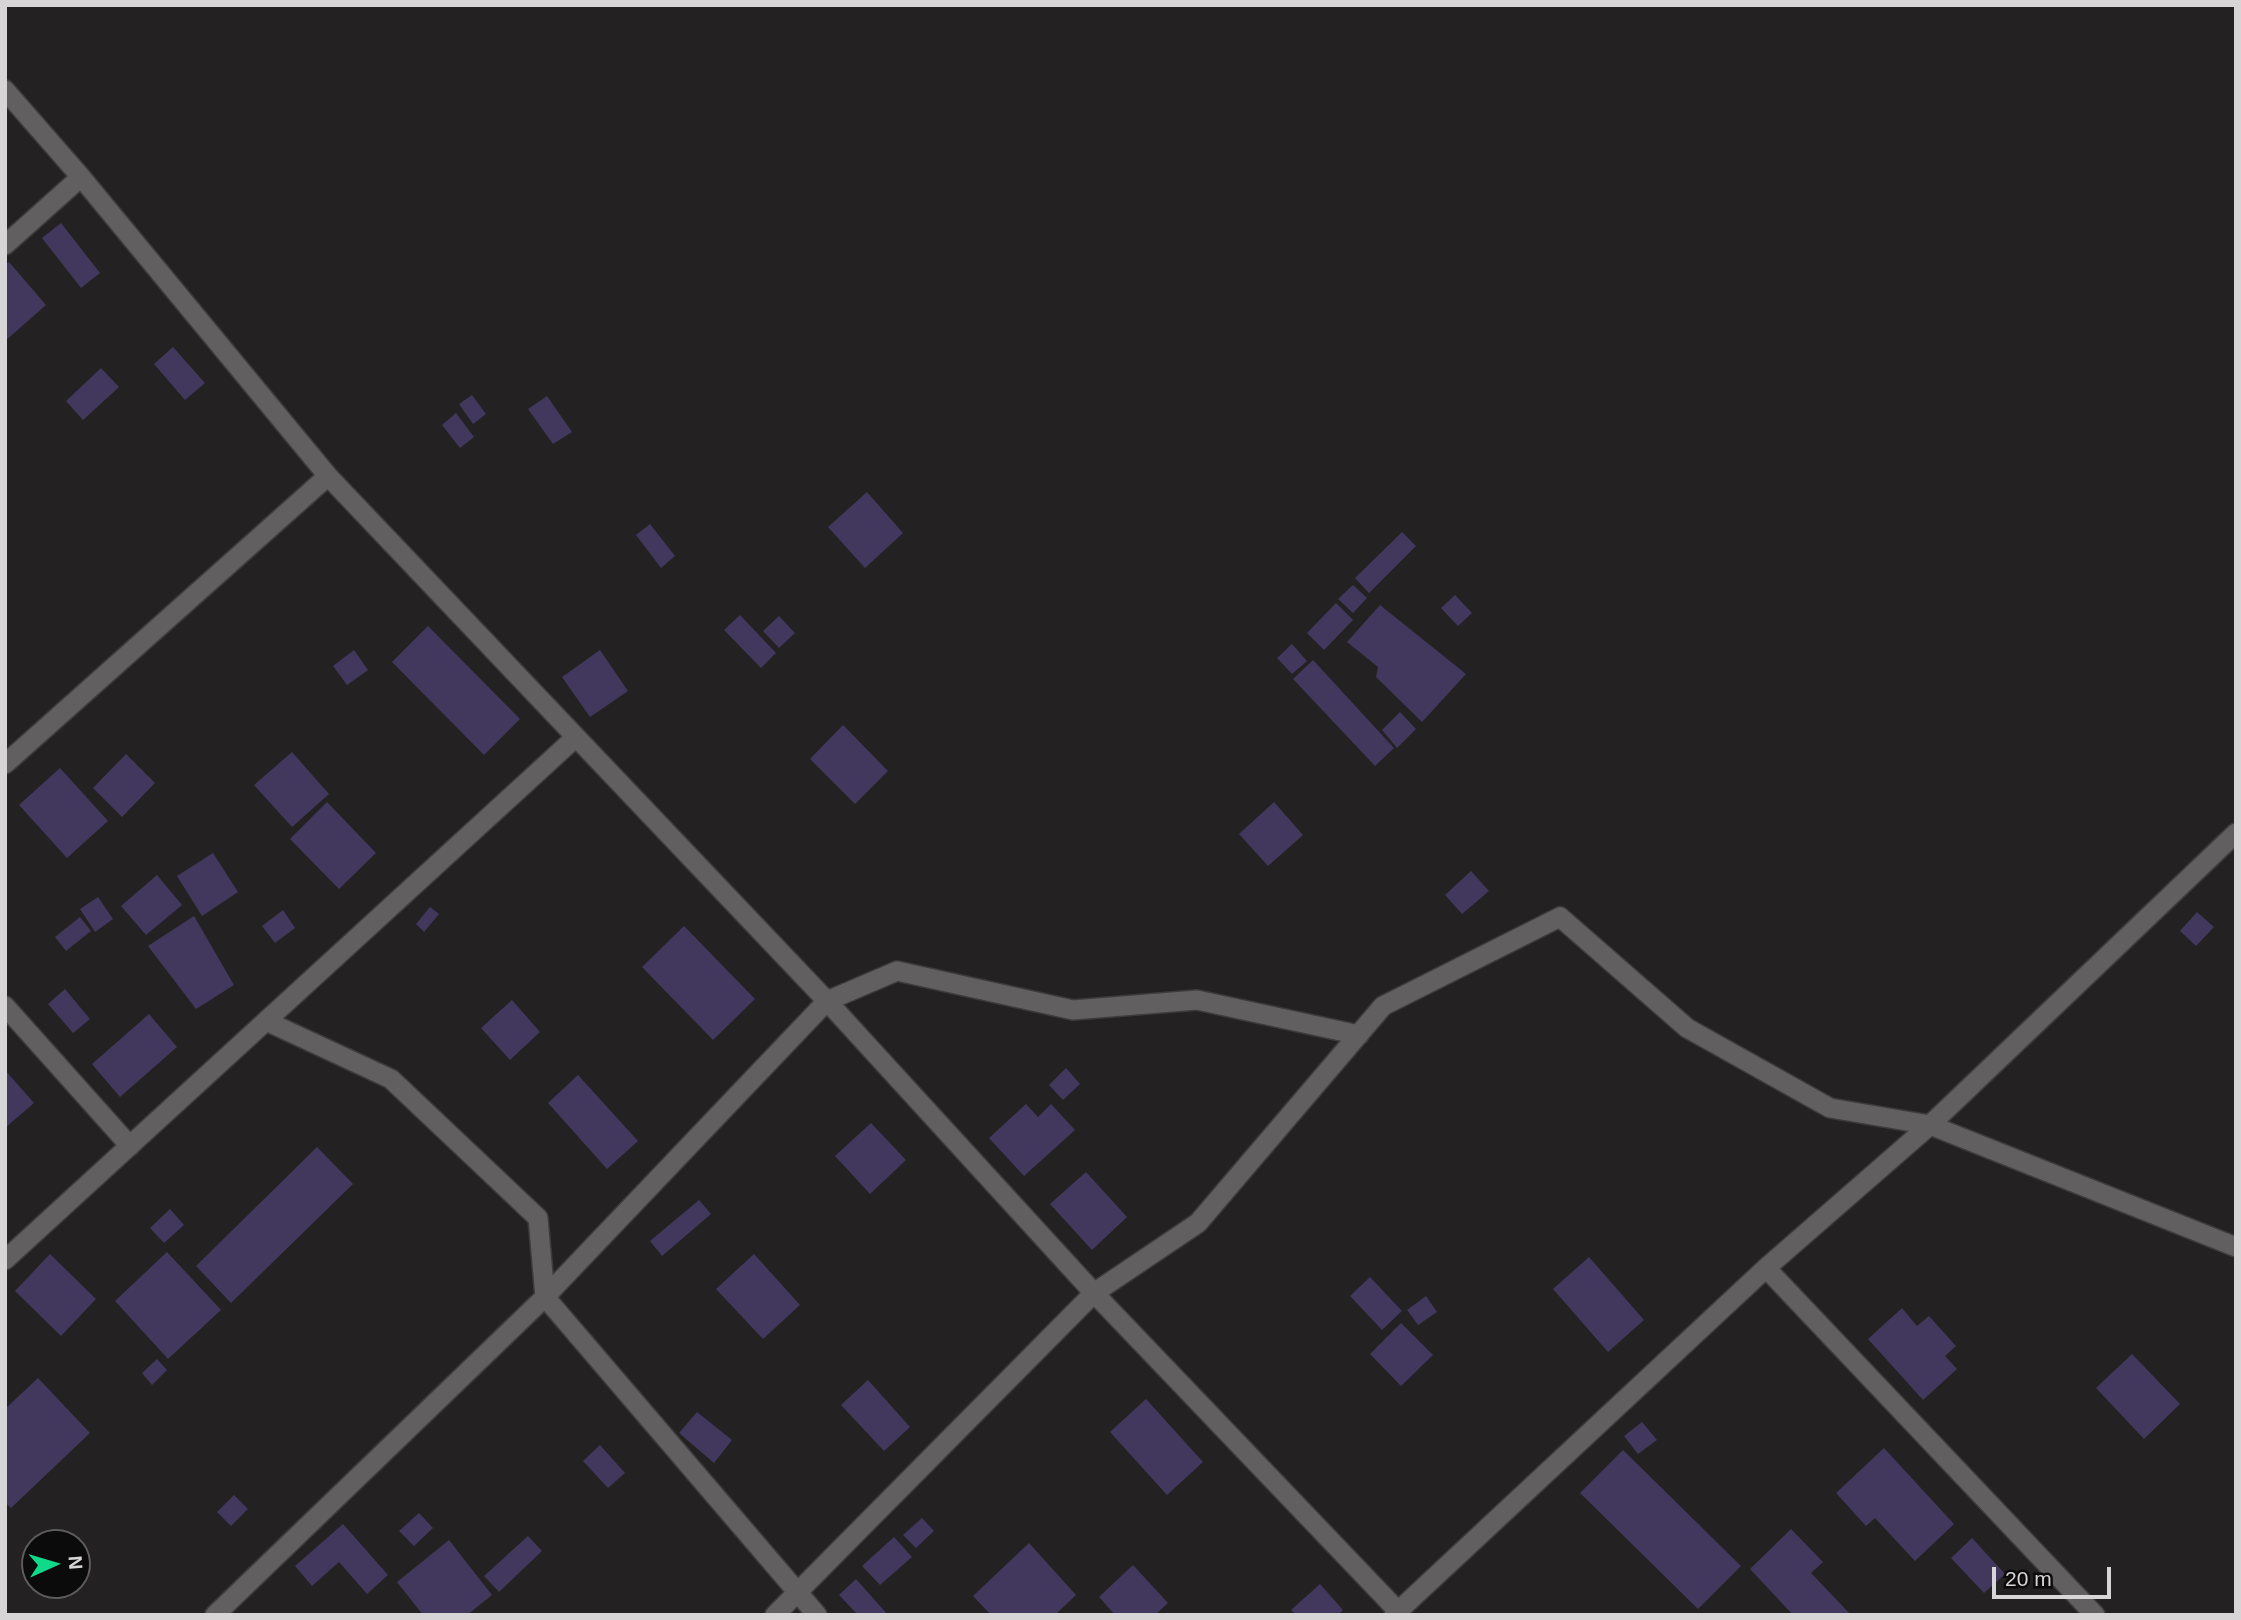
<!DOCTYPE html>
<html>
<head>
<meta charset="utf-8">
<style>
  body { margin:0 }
  #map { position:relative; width:2241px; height:1620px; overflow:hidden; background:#242123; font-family:Helvetica,sans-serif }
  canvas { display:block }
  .frame { position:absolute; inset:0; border:7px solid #d7d5d6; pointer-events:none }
  .north { position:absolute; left:21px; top:1529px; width:70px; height:70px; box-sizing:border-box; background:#0c0b0c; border:2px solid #5d5c5d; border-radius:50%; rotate:86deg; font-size:19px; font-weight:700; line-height:28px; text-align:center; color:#d7d5d6 }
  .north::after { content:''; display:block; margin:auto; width:24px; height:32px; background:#11d98a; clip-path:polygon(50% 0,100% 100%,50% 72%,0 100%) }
  .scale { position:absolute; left:1992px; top:1567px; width:119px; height:32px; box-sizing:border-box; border:4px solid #d7d5d6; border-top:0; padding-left:9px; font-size:21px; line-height:24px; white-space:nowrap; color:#d7d5d6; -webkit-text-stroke:5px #0c0b0c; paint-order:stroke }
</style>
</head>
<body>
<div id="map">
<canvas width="2241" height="1620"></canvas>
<div class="frame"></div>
<div class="north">N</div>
<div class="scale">20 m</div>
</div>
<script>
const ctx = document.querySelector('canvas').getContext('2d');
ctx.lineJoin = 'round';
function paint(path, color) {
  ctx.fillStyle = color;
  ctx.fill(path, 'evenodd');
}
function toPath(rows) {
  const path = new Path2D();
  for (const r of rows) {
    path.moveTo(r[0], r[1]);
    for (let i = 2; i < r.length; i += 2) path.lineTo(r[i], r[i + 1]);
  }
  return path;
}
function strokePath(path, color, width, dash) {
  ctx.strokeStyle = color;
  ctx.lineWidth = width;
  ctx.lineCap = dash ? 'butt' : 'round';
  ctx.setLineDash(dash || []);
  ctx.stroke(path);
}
const building = toPath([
  [61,223,100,273,81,288,42,238],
  [9,262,46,305,5,341,5,265],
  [173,347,205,383,185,400,154,364],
  [101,368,119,387,83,420,66,401],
  [472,395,486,414,473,424,459,404],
  [547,396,572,432,553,444,528,409],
  [456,413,474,437,460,448,442,425],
  [867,492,903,533,865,568,828,527],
  [650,524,675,556,661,568,636,535],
  [1402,532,1416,546,1369,593,1355,578],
  [1353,585,1367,598,1353,613,1338,599],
  [1455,595,1472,613,1458,626,1441,608],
  [1336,603,1353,620,1324,650,1307,633],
  [1380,605,1466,674,1422,722,1376,677,1378,667,1347,642],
  [740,615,776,653,761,668,724,630],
  [779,616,795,633,779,648,763,631],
  [428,626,520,719,484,755,392,662],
  [1292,644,1307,661,1292,674,1277,658],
  [354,650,368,670,347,685,333,666],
  [600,650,628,691,590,717,562,677],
  [1313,660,1394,748,1375,766,1293,679],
  [1400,712,1416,729,1397,748,1382,730],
  [843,725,888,771,855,804,810,759],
  [292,752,329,794,292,827,254,785],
  [126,754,155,783,122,817,93,788],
  [60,768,108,821,67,858,19,805],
  [327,802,376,853,339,889,290,839],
  [1274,802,1303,835,1268,866,1239,834],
  [213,853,238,892,202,916,177,876],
  [1471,871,1489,891,1462,914,1445,895],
  [157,875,182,905,146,935,121,906],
  [98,897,113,919,95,932,80,909],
  [430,907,439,914,424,932,416,924],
  [283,910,295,928,275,943,262,926],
  [2197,912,2214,927,2196,946,2180,931],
  [194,916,234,985,196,1009,148,946],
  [80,917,91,931,66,951,55,937],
  [684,926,755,999,713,1040,642,967],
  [65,989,90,1019,73,1033,48,1004],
  [512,1000,540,1032,510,1060,481,1028],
  [149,1014,177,1047,120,1097,92,1064],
  [1066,1068,1080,1084,1063,1100,1049,1085],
  [5,1070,34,1103,5,1128],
  [578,1075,638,1141,607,1169,548,1103],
  [1026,1104,1038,1117,1051,1104,1075,1130,1024,1176,989,1138],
  [871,1123,906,1160,870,1194,835,1156],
  [317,1147,353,1184,231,1303,196,1266],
  [1086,1172,1127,1217,1092,1250,1050,1204],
  [699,1200,711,1214,662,1256,650,1241],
  [170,1209,184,1225,164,1243,150,1228],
  [167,1252,221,1310,168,1359,115,1301],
  [50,1254,96,1299,61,1336,15,1291],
  [754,1254,800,1305,763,1339,716,1289],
  [1589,1257,1644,1320,1608,1352,1553,1289],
  [1370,1277,1402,1311,1382,1330,1350,1296],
  [1426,1296,1437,1312,1418,1325,1407,1310],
  [1902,1308,1917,1326,1929,1316,1956,1346,1945,1356,1957,1369,1923,1400,1868,1339],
  [1401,1323,1433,1355,1401,1386,1370,1354],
  [2132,1354,2180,1404,2144,1439,2096,1388],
  [157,1359,167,1370,152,1385,142,1373],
  [38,1378,90,1433,11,1508,5,1502,5,1409],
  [868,1380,910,1427,884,1451,841,1405],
  [1146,1399,1203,1462,1167,1495,1110,1432],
  [697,1412,732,1440,714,1463,679,1433],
  [1642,1422,1657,1440,1638,1454,1624,1436],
  [600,1445,625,1473,608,1488,583,1461],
  [1884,1448,1954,1524,1915,1561,1875,1518,1866,1526,1836,1493],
  [1623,1450,1741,1566,1698,1609,1580,1493],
  [234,1495,248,1509,231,1526,217,1512],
  [419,1513,433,1528,414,1546,399,1531],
  [922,1518,934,1531,916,1548,903,1535],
  [343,1524,388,1575,367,1594,339,1562,312,1586,295,1566],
  [1791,1529,1823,1562,1811,1573,1851,1615,1793,1615,1750,1569],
  [528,1536,542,1551,499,1592,484,1576],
  [894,1537,912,1557,880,1585,862,1566],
  [1972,1538,2005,1574,1984,1593,1951,1558],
  [449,1540,492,1595,467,1615,423,1615,397,1582],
  [1029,1543,1076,1595,1055,1615,991,1615,973,1596],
  [1133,1565,1168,1603,1155,1615,1115,1615,1099,1597],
  [856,1579,888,1615,858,1615,839,1595],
  [1320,1584,1343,1610,1338,1615,1296,1615,1291,1610]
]);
const minor = toPath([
  [5,90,81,177,328,476,827,1001,1094,1293,1398,1611],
  [5,245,81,177],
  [5,764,328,476],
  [5,1006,130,1146],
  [266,1021,391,1079,538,1218,545,1297,817,1615],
  [5,1260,576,737],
  [1766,1268,2095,1615],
  [215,1615,545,1297,827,1001,897,971,1073,1010,1197,1000,1359,1035],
  [775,1615,1094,1293,1198,1223,1383,1006,1560,917,1687,1028,1830,1108,1930,1125,2236,1247],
  [1394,1615,1766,1268,1930,1125,2236,833]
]);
paint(building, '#42385d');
strokePath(minor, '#3d3b3d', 22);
strokePath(minor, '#625f61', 19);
</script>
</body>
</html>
